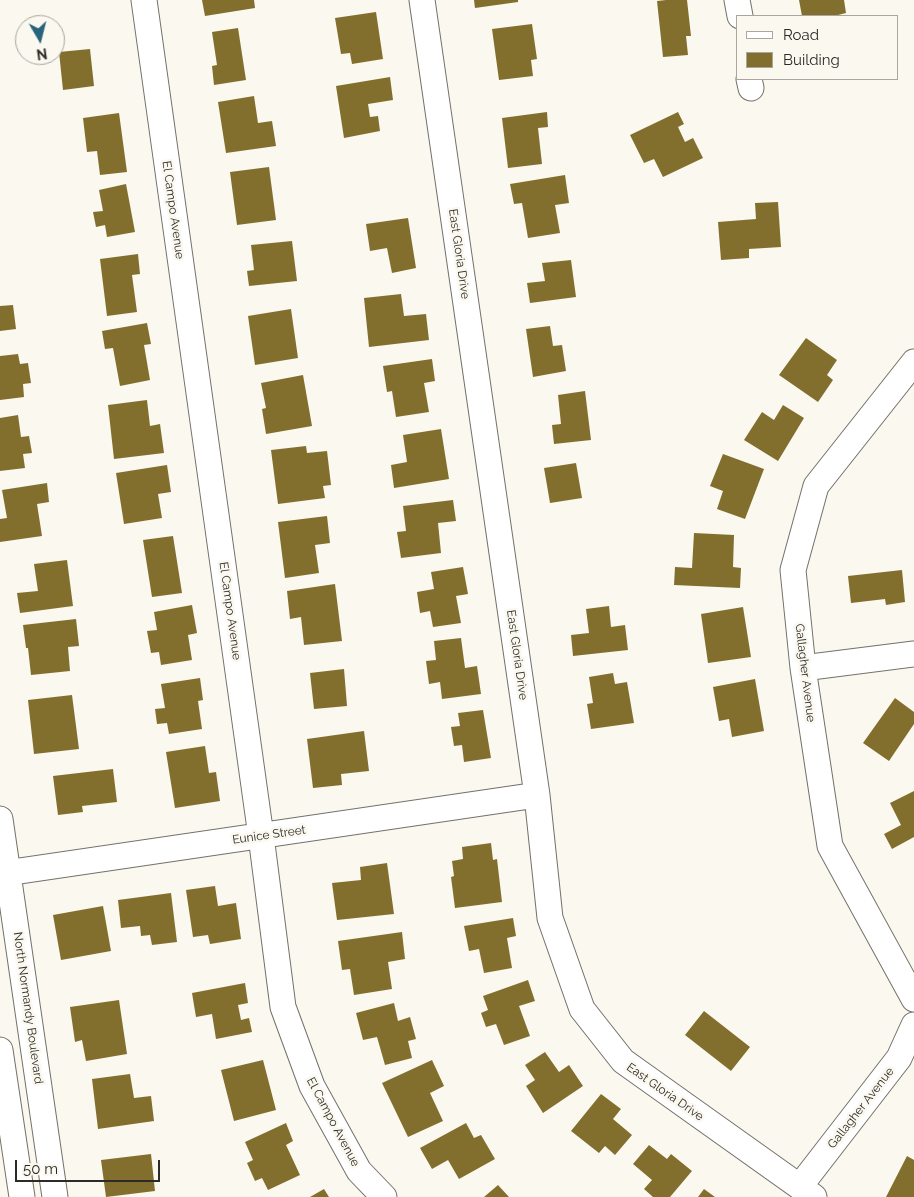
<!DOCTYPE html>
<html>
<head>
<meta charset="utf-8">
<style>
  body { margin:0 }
  #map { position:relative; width:914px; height:1197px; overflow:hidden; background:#faf8ef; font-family:Raleway,sans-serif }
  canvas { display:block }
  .legend { position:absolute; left:736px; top:15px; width:162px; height:65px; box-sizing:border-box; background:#faf8ef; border:1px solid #a8a69f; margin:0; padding:6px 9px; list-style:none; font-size:15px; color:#2c2b28 }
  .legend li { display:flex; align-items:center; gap:10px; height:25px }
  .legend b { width:25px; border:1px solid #a8a69f }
  .north { position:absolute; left:15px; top:15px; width:50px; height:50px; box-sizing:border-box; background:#faf8ef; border:1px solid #a8a69f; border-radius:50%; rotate:172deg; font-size:14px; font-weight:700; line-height:20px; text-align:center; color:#2c2b28 }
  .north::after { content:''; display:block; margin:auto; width:18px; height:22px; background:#29647c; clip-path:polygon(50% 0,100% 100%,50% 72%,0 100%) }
  .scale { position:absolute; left:15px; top:1160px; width:145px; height:22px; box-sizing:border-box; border:2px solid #2c2b28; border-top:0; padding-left:6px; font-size:15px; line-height:18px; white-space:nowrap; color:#2c2b28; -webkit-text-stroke:4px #faf8ef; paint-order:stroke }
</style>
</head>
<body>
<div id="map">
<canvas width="914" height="1197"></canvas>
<ul class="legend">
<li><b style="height:6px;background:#fff"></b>Road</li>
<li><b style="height:14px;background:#836f2d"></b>Building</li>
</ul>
<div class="north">N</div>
<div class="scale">50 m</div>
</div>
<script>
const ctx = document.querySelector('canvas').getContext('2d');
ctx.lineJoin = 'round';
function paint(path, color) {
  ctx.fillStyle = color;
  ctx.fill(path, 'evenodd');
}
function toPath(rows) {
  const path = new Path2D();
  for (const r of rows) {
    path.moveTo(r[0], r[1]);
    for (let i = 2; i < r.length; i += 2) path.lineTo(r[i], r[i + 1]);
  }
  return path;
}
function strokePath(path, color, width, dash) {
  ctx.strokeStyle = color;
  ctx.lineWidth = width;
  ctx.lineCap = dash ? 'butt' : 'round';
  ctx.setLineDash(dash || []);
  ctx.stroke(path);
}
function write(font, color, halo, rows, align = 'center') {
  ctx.font = font + ' Raleway,sans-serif';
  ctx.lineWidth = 5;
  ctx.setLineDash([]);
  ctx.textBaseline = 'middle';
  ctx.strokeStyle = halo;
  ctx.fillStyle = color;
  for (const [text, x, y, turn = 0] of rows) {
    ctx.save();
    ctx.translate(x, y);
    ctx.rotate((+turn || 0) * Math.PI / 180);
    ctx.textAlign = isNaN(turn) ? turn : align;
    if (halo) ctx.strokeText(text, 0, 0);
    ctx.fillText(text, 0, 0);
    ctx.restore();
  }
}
const building = toPath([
  [202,0,254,0,255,8,205,16],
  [474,0,518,0,518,2,475,8],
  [666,0,687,0,691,36,686,36,688,55,663,57,657,1],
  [799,0,844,0,846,13,838,15,839,16,802,16],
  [376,12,383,59,352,64,350,53,341,54,335,18],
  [532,24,537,59,531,60,533,76,499,80,492,29],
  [238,28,246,80,214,85,212,66,217,65,212,32],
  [90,49,94,86,63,90,59,52],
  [390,77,393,100,368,104,370,117,378,116,380,131,344,138,336,86],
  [254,96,258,123,272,121,276,146,226,153,218,102],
  [547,112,548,127,538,128,542,164,508,168,502,118],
  [678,112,684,124,678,127,685,142,693,138,703,158,663,177,654,159,644,163,630,135],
  [119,113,127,172,100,175,97,151,87,152,83,118],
  [269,167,276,220,237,225,230,172],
  [565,175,569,203,555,205,560,233,528,238,522,203,514,204,510,184],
  [126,184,135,232,107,237,105,225,96,227,93,212,103,211,99,190],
  [778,202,781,247,749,249,749,258,721,260,718,222,756,219,755,203],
  [408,218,416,268,392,273,387,248,370,251,366,224],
  [292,241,297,281,249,286,247,271,254,270,251,245],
  [138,254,140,274,132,275,137,312,107,316,100,259],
  [571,260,576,297,530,303,527,283,545,281,542,263],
  [401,294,404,316,426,314,429,340,369,347,364,298],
  [13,305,16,329,0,331,0,306],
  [291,309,298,358,255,365,248,316],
  [147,323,151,344,144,345,150,380,120,386,113,348,105,349,102,331],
  [550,326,553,346,562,345,566,371,533,377,526,329],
  [806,338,837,360,827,375,833,380,818,402,779,375],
  [18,354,20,364,28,363,31,383,23,384,24,397,0,400,0,356],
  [432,359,435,381,424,383,429,412,396,417,392,391,387,392,383,366],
  [303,375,312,426,266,434,262,409,266,408,261,383],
  [585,391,591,440,554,444,552,425,561,424,558,395],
  [147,400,150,426,160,424,164,453,114,459,108,405],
  [783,405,804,418,778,461,744,440,762,412,774,420],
  [18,415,21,437,29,436,32,453,23,454,25,468,0,471,0,418],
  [441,429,449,479,394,488,391,465,407,462,403,435],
  [306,446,307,453,327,451,331,485,323,486,325,498,278,504,271,450],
  [723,454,764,469,745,519,717,509,723,491,710,486],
  [576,463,582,498,550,503,544,468],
  [167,465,171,492,158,494,162,518,124,524,116,473],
  [47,483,49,502,37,504,42,536,0,542,0,519,7,518,2,490],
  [453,500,456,521,438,523,441,553,401,558,397,532,406,531,403,506],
  [327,516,330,543,315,545,319,573,285,578,278,522],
  [694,533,734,535,733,567,741,568,740,588,674,585,675,567,692,568],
  [173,536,182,593,152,597,143,540],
  [67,560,73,606,20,613,17,593,38,591,34,564],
  [463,567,468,594,456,596,461,623,433,627,430,611,420,613,417,592,434,589,431,572],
  [902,570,905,602,886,605,885,599,851,603,848,576],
  [335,584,342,641,304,645,301,617,290,619,287,591],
  [192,605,197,633,188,635,192,660,161,665,159,652,151,653,147,631,157,630,154,612],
  [609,606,611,627,625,625,628,650,573,656,571,635,589,633,586,609],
  [743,607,751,657,708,663,701,614],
  [76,619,79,646,68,647,70,671,31,675,28,648,26,648,23,625],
  [461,638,465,668,477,666,481,694,442,699,440,682,429,684,426,661,436,660,434,641],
  [344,669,347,706,314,709,310,673],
  [613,673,615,684,627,682,634,723,591,729,587,704,593,703,589,677],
  [200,678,203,700,198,701,202,729,169,734,167,723,157,724,155,709,165,708,161,684],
  [755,679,764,731,732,737,729,719,719,721,713,687],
  [72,695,79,749,34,754,28,700],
  [895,698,914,712,914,724,889,761,863,743],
  [483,710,491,758,464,762,462,745,454,746,451,727,460,726,458,713],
  [364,731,369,771,341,774,342,785,313,788,307,739],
  [205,746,209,773,216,772,220,801,175,808,166,752],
  [113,769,117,802,82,806,83,812,58,815,53,776],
  [914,791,914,837,892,849,884,834,901,825,890,803],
  [491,843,493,860,497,859,502,902,455,908,451,877,454,876,452,861,463,859,462,847],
  [387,863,394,914,337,920,332,883,361,880,360,867],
  [215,886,218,906,236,903,241,939,210,944,208,935,193,937,186,890],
  [171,893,177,942,152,945,150,935,141,936,140,926,121,928,118,900],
  [103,906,111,951,61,960,53,915],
  [513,918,516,936,507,938,512,968,484,973,479,949,469,951,464,926],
  [402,932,405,959,388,962,392,989,354,995,350,969,342,970,338,941],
  [528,980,535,1001,519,1006,530,1036,504,1045,496,1024,486,1027,481,1013,488,1010,483,996],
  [245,983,248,1003,238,1005,241,1020,249,1018,252,1032,216,1039,212,1014,196,1017,192,993],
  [119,1000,127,1054,86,1061,82,1040,75,1042,70,1007],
  [394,1003,398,1021,410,1017,416,1039,408,1041,412,1058,385,1065,377,1037,363,1040,356,1013],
  [704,1011,750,1047,731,1071,685,1035],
  [545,1052,559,1072,569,1065,583,1086,543,1113,526,1086,535,1080,525,1065],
  [263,1060,276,1110,234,1121,221,1070],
  [432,1060,444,1086,430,1093,443,1121,408,1137,382,1083],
  [130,1074,134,1098,151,1096,154,1121,98,1129,92,1079],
  [601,1094,621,1109,613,1119,632,1135,615,1155,605,1146,599,1153,571,1131],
  [286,1123,293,1141,286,1145,300,1175,268,1190,262,1178,255,1181,247,1163,253,1160,245,1142],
  [466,1123,474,1138,481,1135,495,1159,459,1179,448,1160,432,1169,420,1148],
  [649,1145,667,1159,671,1154,692,1171,670,1197,653,1197,644,1189,652,1180,633,1164],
  [151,1154,155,1191,106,1197,101,1160],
  [907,1156,914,1160,914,1197,886,1197],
  [498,1185,509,1197,484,1197],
  [324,1189,329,1197,310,1197],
  [704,1189,715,1197,698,1197]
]);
const minor = toPath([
  [144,0,261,836,283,1007,312,1086,359,1171,384,1197],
  [422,0,537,795,550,918,582,1009,623,1061,814,1197],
  [737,0,740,16],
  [749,79,751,88],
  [914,362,816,486,793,570,803,668,830,846,914,999],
  [803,668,914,654],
  [0,819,55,1197],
  [0,874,537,795],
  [0,1050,22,1197],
  [800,1186,899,1058,914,1025]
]);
const streetNames = [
  ["El Campo Avenue",173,210,82],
  ["East Gloria Drive",459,254,82],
  ["El Campo Avenue",230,611,82],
  ["East Gloria Drive",517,655,82],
  ["Gallagher Avenue",805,673,83],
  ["Eunice Street",269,835,-8],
  ["North Normandy Boulevard",28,1008,82],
  ["East Gloria Drive",665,1092,35],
  ["Gallagher Avenue",861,1108,-52],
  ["El Campo Avenue",333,1122,62]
];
paint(building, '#836f2d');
strokePath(minor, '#74716a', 27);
strokePath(minor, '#fff', 25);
write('12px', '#2c2b28', '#faf8ef', streetNames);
</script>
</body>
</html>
